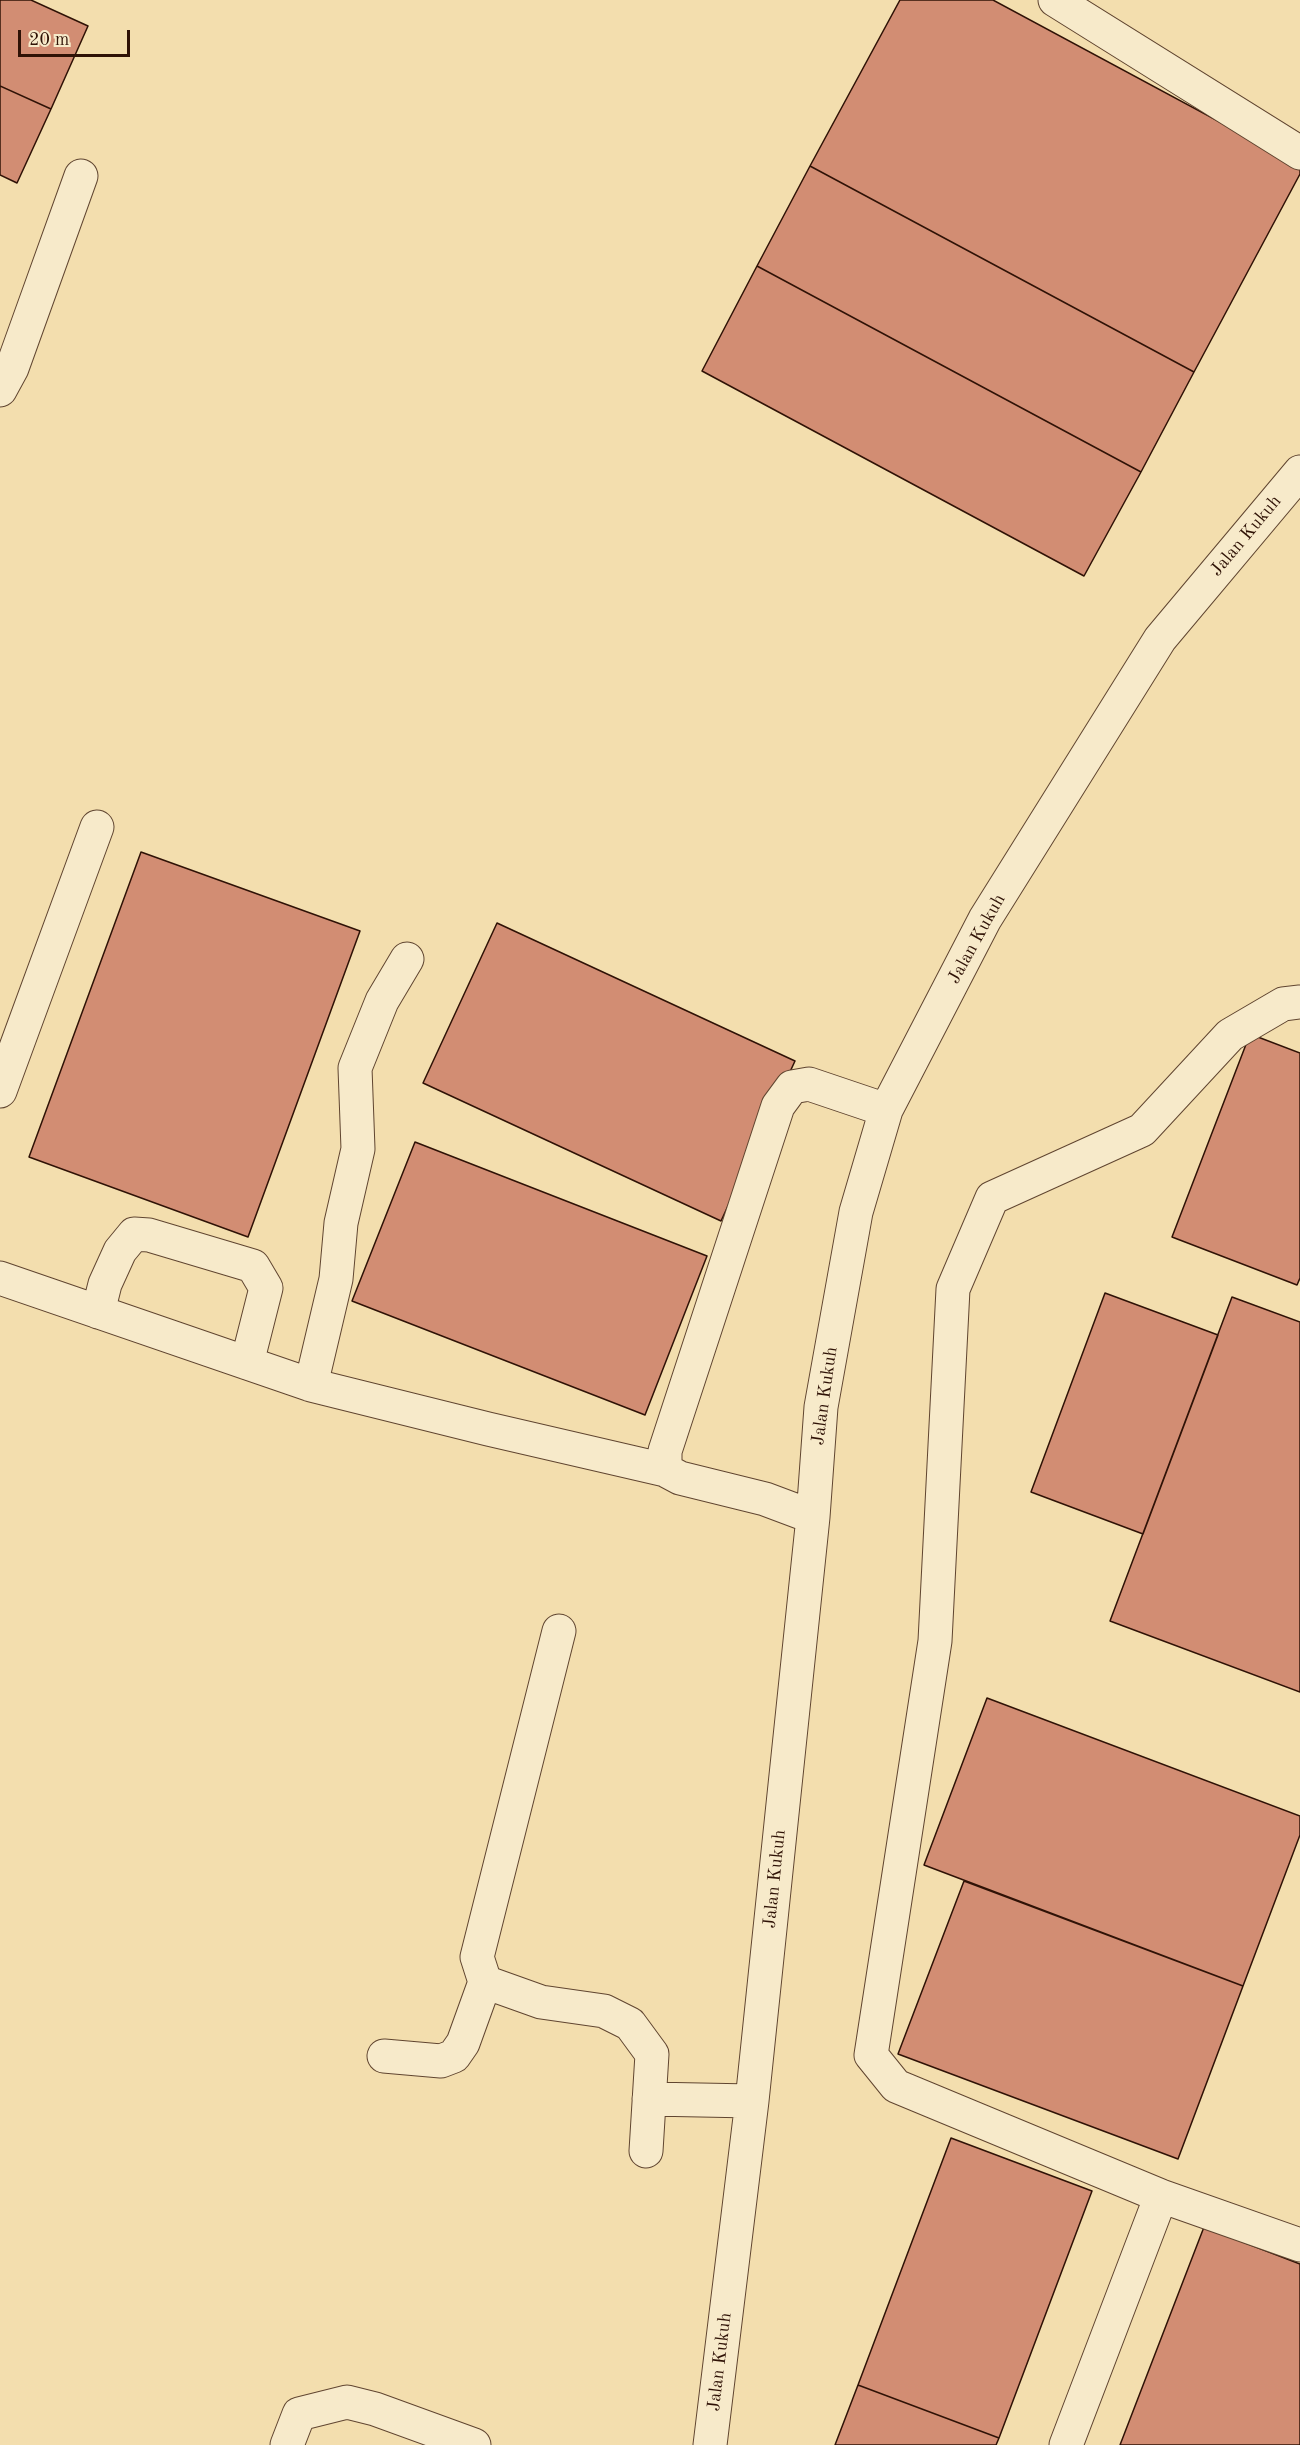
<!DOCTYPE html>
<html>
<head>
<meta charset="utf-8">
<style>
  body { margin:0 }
  #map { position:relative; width:1300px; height:2445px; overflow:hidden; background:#f3deae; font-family:"Old Standard TT",serif }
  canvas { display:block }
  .scale { position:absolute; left:18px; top:30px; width:112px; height:27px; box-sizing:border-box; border:3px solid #2f1206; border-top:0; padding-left:8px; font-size:18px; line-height:21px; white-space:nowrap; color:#2f1206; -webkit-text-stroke:4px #f7eaca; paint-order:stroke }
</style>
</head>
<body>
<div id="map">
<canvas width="1300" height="2445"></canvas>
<div class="scale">20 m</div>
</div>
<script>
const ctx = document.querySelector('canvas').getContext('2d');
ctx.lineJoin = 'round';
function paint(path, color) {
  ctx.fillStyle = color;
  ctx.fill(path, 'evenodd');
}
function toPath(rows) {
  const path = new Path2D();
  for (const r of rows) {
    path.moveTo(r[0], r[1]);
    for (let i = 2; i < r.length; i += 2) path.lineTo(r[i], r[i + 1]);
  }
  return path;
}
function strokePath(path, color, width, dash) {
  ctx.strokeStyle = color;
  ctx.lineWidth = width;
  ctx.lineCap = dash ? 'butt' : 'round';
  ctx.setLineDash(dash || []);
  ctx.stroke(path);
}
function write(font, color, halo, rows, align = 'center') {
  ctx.font = font + ' "Old Standard TT",serif';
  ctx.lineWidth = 4.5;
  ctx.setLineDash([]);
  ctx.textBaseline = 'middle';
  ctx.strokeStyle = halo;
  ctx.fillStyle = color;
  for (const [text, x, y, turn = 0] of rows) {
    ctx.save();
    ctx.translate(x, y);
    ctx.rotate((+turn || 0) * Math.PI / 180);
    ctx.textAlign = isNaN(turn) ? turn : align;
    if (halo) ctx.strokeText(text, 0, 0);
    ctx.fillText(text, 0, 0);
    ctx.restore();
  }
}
const building = toPath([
  [0,0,31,0,88,26,51,109,0,86,0,0],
  [900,0,993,0,1300,165,1300,174,1194,372,810,166,900,0],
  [0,86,51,109,17,183,0,175,0,86],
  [810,166,1194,372,1141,472,757,266,810,166],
  [757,266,1141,472,1084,576,702,371,757,266],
  [141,852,360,931,248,1237,29,1157,141,852],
  [497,923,795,1061,721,1221,423,1083,497,923],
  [1250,1034,1300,1053,1300,1278,1297,1285,1172,1237,1250,1034],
  [415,1142,707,1256,645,1415,352,1301,415,1142],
  [1105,1293,1218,1335,1143,1534,1031,1492,1105,1293],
  [1232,1297,1300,1322,1300,1692,1110,1621,1232,1297],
  [987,1698,1300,1816,1300,1835,1243,1986,924,1865,987,1698],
  [964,1881,1243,1986,1178,2159,898,2054,964,1881],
  [951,2138,1092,2191,999,2438,858,2385,951,2138],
  [1204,2227,1300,2264,1300,2445,1120,2445,1204,2227],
  [858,2385,999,2438,996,2445,835,2445,858,2385]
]);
const minor = toPath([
  [1055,0,1300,153],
  [0,390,12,368,81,176],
  [1300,1002,1283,1004,1230,1035,1142,1130,992,1198,953,1289,935,1641,871,2055,896,2086,1161,2196,1300,2245],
  [0,1091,97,827],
  [0,1278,311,1385,488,1429,665,1470],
  [98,1312,105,1284,120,1251,134,1234,149,1235,253,1266,266,1288,247,1363],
  [311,1385,336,1279,341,1223,358,1149,355,1068,382,1001,407,959],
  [813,1517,765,1499,680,1478,665,1470,665,1451,778,1106,792,1087,809,1084,886,1110],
  [485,1982,541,2002,604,2011,630,2024,652,2054,646,2151],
  [384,2056,441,2061,454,2056,463,2043,485,1982,477,1957,559,1631],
  [649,2099,752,2101],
  [287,2445,299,2414,347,2402,375,2409,474,2445],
  [710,2445,752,2101,813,1517,821,1407,856,1212,886,1110,985,919,1160,639,1300,472],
  [1066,2445,1161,2196]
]);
const streetNames = [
  ["Jalan Kukuh",1246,536,-50],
  ["Jalan Kukuh",977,939,-61],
  ["Jalan Kukuh",825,1396,-82],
  ["Jalan Kukuh",775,1879,-84],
  ["Jalan Kukuh",720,2362,-83]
];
paint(building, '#d28d73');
strokePath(building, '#2f1206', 1.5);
strokePath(minor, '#604530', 35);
strokePath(minor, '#f7eaca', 33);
write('18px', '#2f1206', '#f7eaca', streetNames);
</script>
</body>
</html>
